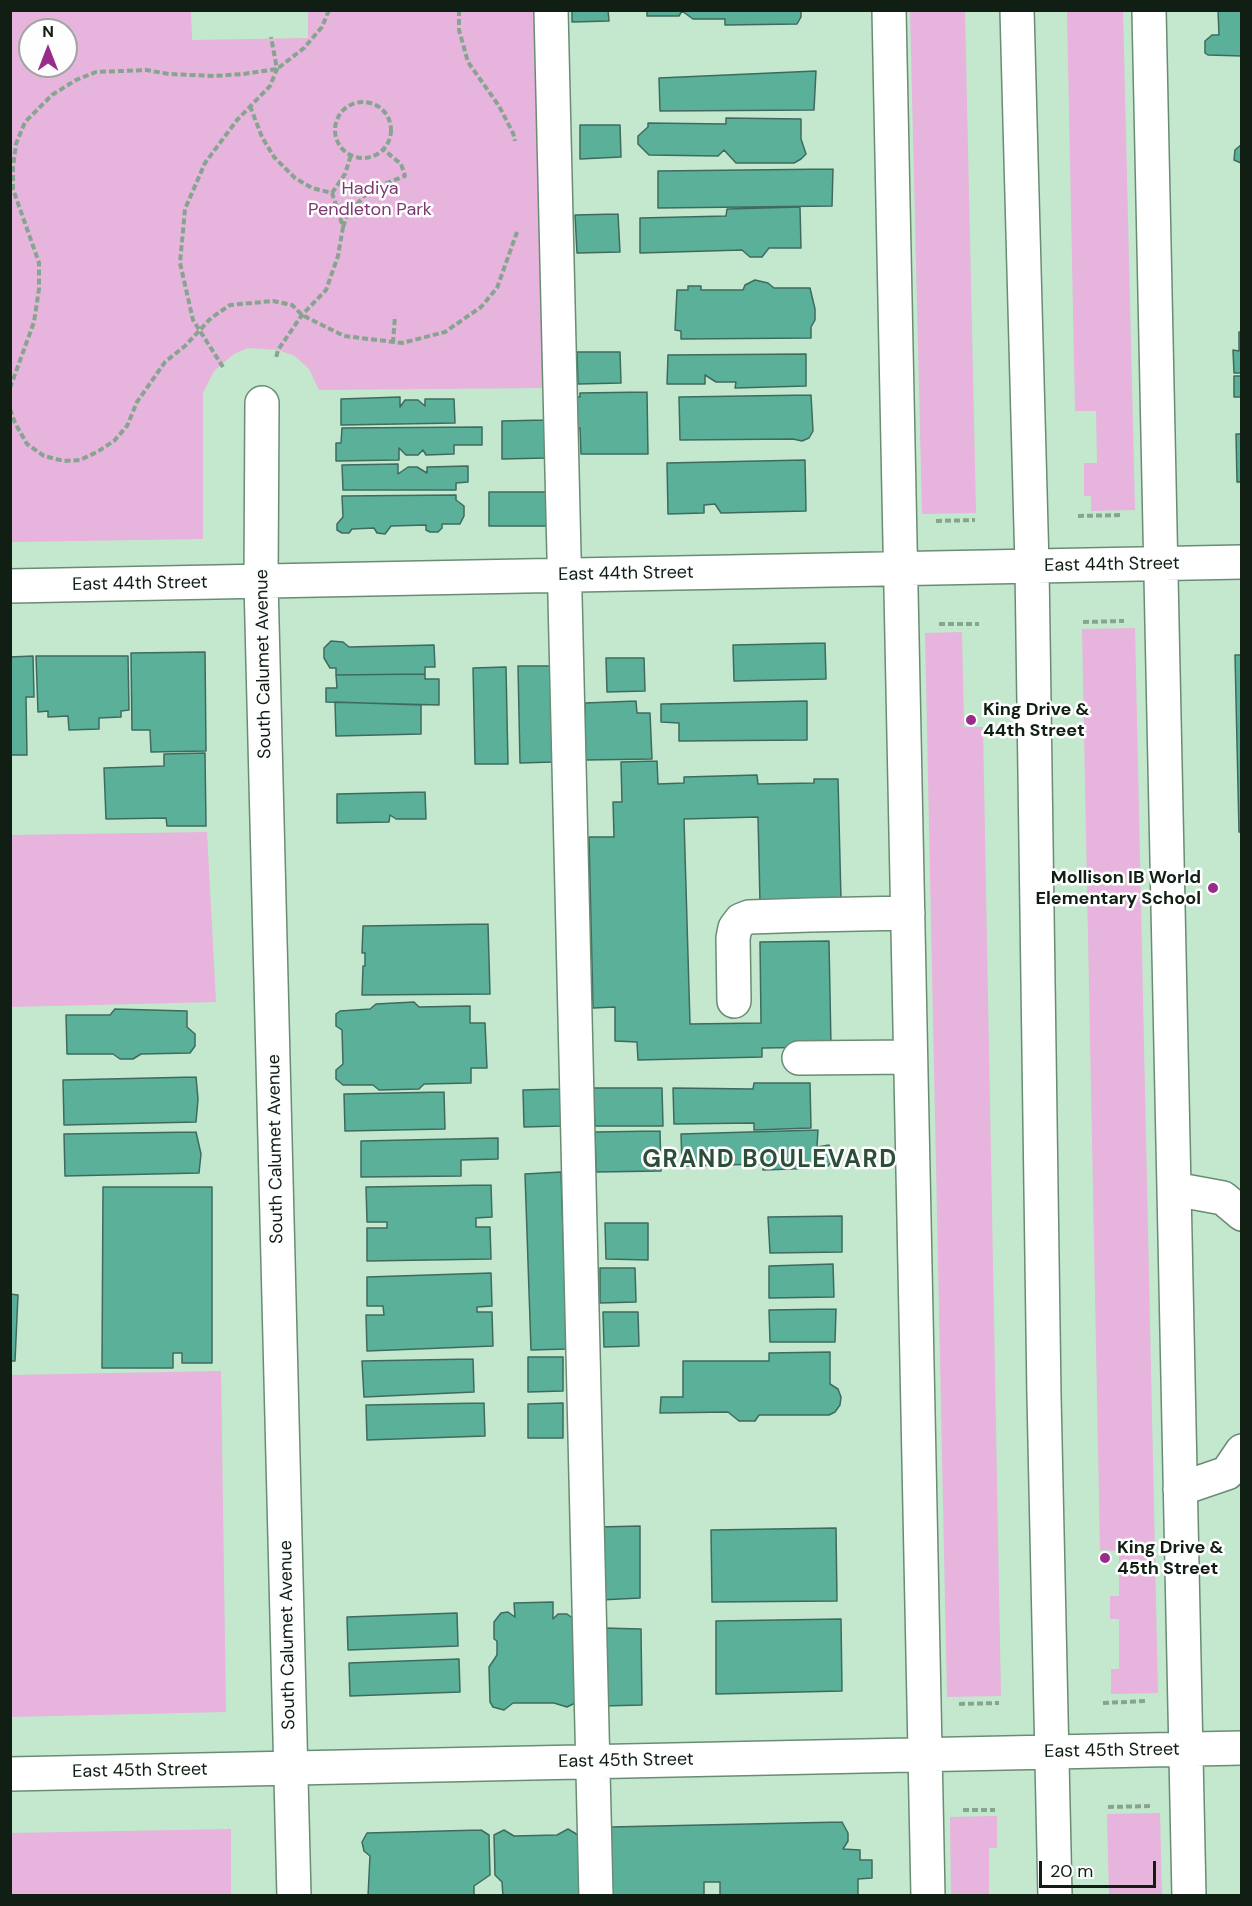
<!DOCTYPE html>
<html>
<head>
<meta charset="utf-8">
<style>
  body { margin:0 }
  #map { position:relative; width:1252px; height:1906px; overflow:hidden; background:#c3e8cd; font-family:"DM Sans",sans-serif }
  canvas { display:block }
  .frame { position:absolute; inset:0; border:12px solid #101e14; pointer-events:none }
  .north { position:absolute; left:18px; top:18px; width:60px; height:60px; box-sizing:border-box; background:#fefefe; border:2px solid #9fa4a0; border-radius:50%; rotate:0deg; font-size:16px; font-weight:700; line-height:24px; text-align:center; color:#101e14 }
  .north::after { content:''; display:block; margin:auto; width:21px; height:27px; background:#992b8b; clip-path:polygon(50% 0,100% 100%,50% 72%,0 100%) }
  .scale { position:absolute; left:1039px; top:1861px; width:117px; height:27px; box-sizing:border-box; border:3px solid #101e14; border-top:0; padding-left:8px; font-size:18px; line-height:21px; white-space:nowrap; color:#101e14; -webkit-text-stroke:4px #fefefe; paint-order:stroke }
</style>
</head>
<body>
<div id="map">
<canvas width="1252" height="1906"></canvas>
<div class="frame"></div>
<div class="north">N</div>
<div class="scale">20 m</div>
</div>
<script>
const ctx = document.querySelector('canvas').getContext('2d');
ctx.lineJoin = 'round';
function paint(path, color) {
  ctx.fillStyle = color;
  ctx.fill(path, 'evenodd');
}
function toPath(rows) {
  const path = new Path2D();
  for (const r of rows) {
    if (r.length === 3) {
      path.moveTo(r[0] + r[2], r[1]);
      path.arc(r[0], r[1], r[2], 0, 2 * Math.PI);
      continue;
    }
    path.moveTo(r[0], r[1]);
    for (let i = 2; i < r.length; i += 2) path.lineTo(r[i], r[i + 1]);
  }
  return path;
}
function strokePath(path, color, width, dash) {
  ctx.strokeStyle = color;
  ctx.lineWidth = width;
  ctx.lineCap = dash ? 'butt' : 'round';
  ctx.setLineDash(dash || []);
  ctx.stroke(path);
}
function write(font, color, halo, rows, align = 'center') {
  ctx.font = font + ' "DM Sans",sans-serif';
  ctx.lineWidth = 5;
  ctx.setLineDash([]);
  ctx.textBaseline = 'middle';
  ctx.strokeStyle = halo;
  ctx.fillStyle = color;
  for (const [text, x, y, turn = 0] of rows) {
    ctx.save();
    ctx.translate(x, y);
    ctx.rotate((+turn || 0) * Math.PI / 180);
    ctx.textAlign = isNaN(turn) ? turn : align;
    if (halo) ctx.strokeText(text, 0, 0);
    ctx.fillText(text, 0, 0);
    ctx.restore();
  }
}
const green = toPath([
  [10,11,191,11,192,40,308,38,308,11,541,11,547,388,319,390,309,369,295,356,278,350,248,348,234,354,214,371,203,393,203,539,11,542],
  [30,30,66,30,66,66,30,66],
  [910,11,965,11,976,513,922,514],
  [1067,11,1123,11,1135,510,1091,511,1091,496,1084,496,1084,463,1097,463,1096,411,1075,411],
  [1135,628,1158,1693,1111,1694,1111,1669,1119,1669,1119,1619,1110,1619,1110,1596,1119,1596,1119,1551,1100,1550,1082,629],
  [962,632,964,727,983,727,1001,1696,947,1697,925,633],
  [207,832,216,1002,11,1007,11,835],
  [221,1371,226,1712,11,1717,11,1375],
  [1160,1813,1162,1895,1109,1895,1107,1814],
  [997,1816,997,1848,989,1848,989,1895,951,1895,950,1817],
  [231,1829,231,1895,11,1895,11,1833]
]);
const building = toPath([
  [572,10,608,10,609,21,572,22,572,10],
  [647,10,801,10,801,17,797,24,725,25,725,19,693,19,682,11,679,16,647,16,647,10],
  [1218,10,1242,10,1242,56,1208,55,1205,53,1205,41,1212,35,1219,35,1218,10],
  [816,71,814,110,660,111,659,78,816,71],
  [726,118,801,119,801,139,806,154,801,159,794,163,736,163,724,150,718,156,649,155,638,144,638,136,648,127,648,123,726,124,726,118],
  [580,125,620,125,621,157,580,159,580,125],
  [1242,144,1242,163,1241,163,1234,160,1235,150,1242,144],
  [833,169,832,206,658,208,658,171,833,169],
  [800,207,801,248,769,248,762,257,750,257,742,250,640,253,640,218,726,216,727,209,800,207],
  [618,214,620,252,577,253,575,215,618,214],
  [755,280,768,283,774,288,810,288,815,309,815,320,811,327,811,338,681,339,681,331,675,330,677,290,688,290,688,286,701,286,701,290,743,290,745,285,755,280],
  [1239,332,1242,332,1242,373,1234,373,1233,350,1239,351,1239,332],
  [577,352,620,352,621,383,578,384,577,352],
  [806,354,806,386,735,388,736,382,716,382,705,375,705,384,667,384,668,355,806,354],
  [1234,376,1242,376,1242,397,1234,397,1234,376],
  [647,392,648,454,581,454,580,428,577,428,577,397,580,397,580,393,647,392],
  [811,395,813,431,809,438,802,441,793,439,680,440,679,397,811,395],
  [400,397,400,407,405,400,418,400,425,406,425,399,454,399,455,423,341,425,341,399,400,397],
  [545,420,546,458,502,459,502,421,545,420],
  [482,427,482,445,454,445,454,454,426,455,423,450,418,455,406,455,399,448,399,460,336,461,336,443,341,443,342,428,482,427],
  [1236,434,1242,434,1242,482,1237,482,1236,434],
  [805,460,806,511,721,513,715,504,704,505,704,513,668,514,667,463,805,460],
  [398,464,398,474,408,467,417,467,427,473,427,467,468,466,468,482,456,483,456,490,343,490,342,465,398,464],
  [489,492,551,492,551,526,489,526,489,492],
  [456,495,456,500,464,506,464,516,460,524,442,524,442,528,438,532,430,532,426,530,426,525,391,526,385,534,377,533,374,528,352,529,349,533,342,533,337,530,337,524,343,517,342,496,456,495],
  [331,641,343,642,349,647,434,645,435,667,425,667,425,674,336,675,336,668,330,668,324,658,324,648,331,641],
  [825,643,826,679,734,681,733,645,825,643],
  [205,652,206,751,151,752,150,730,132,730,131,653,205,652],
  [1235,655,1242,655,1242,832,1239,832,1235,655],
  [33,656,34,697,26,697,27,755,10,755,10,657,33,656],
  [36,656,128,656,129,710,121,711,121,717,99,718,99,729,69,730,68,716,48,717,48,711,38,712,36,656],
  [606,658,644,658,645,691,607,692,606,658],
  [518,666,551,666,553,762,520,763,518,666],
  [506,667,508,764,475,764,473,668,506,667],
  [425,674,425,679,439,679,439,705,326,702,326,688,337,688,336,675,425,674],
  [636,701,637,713,650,713,652,759,585,760,585,703,636,701],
  [807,701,807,740,679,741,679,723,661,722,661,704,807,701],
  [335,702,421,705,421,734,336,736,335,702],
  [205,753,206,826,167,826,166,818,106,819,104,768,164,766,164,754,205,753],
  [657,761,658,784,684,783,684,777,757,775,758,784,814,783,814,779,838,779,841,901,760,903,758,817,684,819,690,1024,761,1023,760,942,829,941,831,1047,762,1048,762,1057,638,1060,637,1042,615,1041,615,1007,593,1008,589,837,614,837,613,802,622,802,621,762,657,761],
  [425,792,426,819,396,819,390,815,389,822,337,823,337,794,425,792],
  [488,924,490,994,362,995,363,966,365,966,365,953,362,953,363,926,488,924],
  [414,1002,419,1007,470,1006,470,1023,485,1023,487,1068,471,1068,471,1083,424,1084,419,1089,379,1090,373,1085,343,1085,336,1079,336,1070,343,1064,342,1030,336,1026,336,1014,340,1011,370,1009,376,1004,414,1002],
  [115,1009,187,1011,187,1027,195,1034,195,1046,190,1053,141,1054,133,1059,120,1059,113,1054,67,1054,66,1015,110,1015,115,1009],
  [196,1077,198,1099,196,1122,64,1125,63,1080,196,1077],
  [754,1083,810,1083,811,1128,754,1130,754,1123,674,1124,673,1088,753,1089,754,1083],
  [593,1088,662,1088,663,1126,595,1126,593,1088],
  [561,1089,563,1126,524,1127,523,1090,561,1089],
  [444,1092,445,1129,345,1131,344,1094,444,1092],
  [818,1130,817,1147,829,1145,832,1152,833,1160,828,1166,819,1168,763,1170,763,1164,682,1166,681,1134,818,1130],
  [660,1131,661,1171,596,1172,595,1132,660,1131],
  [196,1132,201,1154,199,1173,65,1176,64,1134,196,1132],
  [498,1138,498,1159,461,1160,461,1176,361,1177,361,1141,498,1138],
  [561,1172,567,1349,531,1350,525,1174,561,1172],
  [491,1185,492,1217,476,1218,476,1227,490,1227,491,1259,367,1261,367,1228,387,1228,387,1222,367,1222,366,1187,491,1185],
  [103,1187,212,1187,212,1363,182,1363,182,1353,173,1353,173,1368,102,1368,103,1187],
  [842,1216,842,1252,770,1253,768,1217,842,1216],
  [605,1223,648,1223,648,1260,606,1259,605,1223],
  [833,1264,834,1297,769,1298,769,1266,833,1264],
  [600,1268,635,1268,636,1302,600,1303,600,1268],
  [491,1273,492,1306,477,1307,477,1312,492,1312,493,1346,367,1351,366,1315,384,1315,383,1306,367,1306,367,1277,491,1273],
  [10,1294,18,1295,15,1361,10,1361,10,1294],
  [836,1309,835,1342,770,1342,769,1310,836,1309],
  [603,1312,638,1312,639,1346,604,1347,603,1312],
  [830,1352,830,1384,838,1389,841,1397,840,1405,835,1412,829,1415,759,1415,755,1421,739,1421,728,1412,660,1413,661,1397,683,1397,683,1361,769,1361,769,1353,830,1352],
  [528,1357,563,1357,563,1391,528,1392,528,1357],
  [473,1359,474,1392,364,1397,362,1361,473,1359],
  [484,1403,485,1436,367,1440,366,1405,484,1403],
  [563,1403,563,1438,528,1438,528,1404,563,1403],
  [640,1526,640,1598,600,1600,599,1527,640,1526],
  [836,1528,837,1601,712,1602,711,1530,836,1528],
  [553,1602,553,1619,558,1614,567,1614,574,1619,577,1702,567,1707,554,1703,513,1703,504,1710,493,1707,490,1702,489,1667,497,1655,497,1641,494,1639,494,1622,501,1613,508,1612,515,1617,514,1603,553,1602],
  [457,1613,458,1646,348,1650,347,1617,457,1613],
  [841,1619,842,1691,716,1694,716,1621,841,1619],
  [603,1628,641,1629,642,1705,602,1706,603,1628],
  [459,1659,460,1692,350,1696,349,1663,459,1659],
  [842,1822,848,1833,848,1841,843,1849,860,1850,860,1860,872,1860,872,1878,858,1879,858,1896,720,1896,720,1882,704,1882,704,1896,611,1896,610,1827,842,1822],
  [568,1829,578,1835,580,1896,503,1896,502,1882,495,1875,494,1835,504,1830,514,1836,557,1835,568,1829],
  [481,1830,489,1835,490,1875,474,1886,474,1896,368,1896,370,1856,364,1851,362,1842,367,1833,481,1830]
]);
const path = toPath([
  [459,10,459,30,468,62,499,106,513,133,515,141],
  [363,130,28],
  [250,106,262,137,274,157,295,178,312,188,332,193,343,227,338,256,326,290,302,315,278,350,276,358],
  [332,193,345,174,351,155],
  [343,227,347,216,365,195,384,184,405,176,401,164,384,150],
  [393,343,395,316],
  [223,367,193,320,180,263,185,209,205,163,237,120,270,86,277,69,271,37],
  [10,388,34,322,39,289,39,263,13,189,13,167,16,144,25,122,52,95,76,80,96,72,146,70,169,74,214,76,243,74,277,69,304,48,322,27,329,10],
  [10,409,15,423,27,444,44,456,64,461,80,460,97,452,114,441,127,426,137,402,165,362,185,346,211,318,230,305,273,301,292,305,302,315,344,336,402,343,445,332,481,307,497,288,517,232],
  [1078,516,1122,515],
  [936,521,975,520],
  [1083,622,1124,621],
  [939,624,979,624],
  [1103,1703,1147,1701],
  [959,1704,999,1703],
  [1108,1807,1152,1806],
  [963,1810,995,1810]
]);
const minor = toPath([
  [551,10,596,1896],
  [889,10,928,1896],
  [1017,10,1032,566,1044,1396,1055,1896],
  [1149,10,1189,1896],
  [262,403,261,582,294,1896],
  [10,586,1242,562],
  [734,1001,733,938,735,928,741,920,749,917,810,915,908,913],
  [799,1058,910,1057],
  [1174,1189,1223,1198,1242,1214],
  [1180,1489,1227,1473,1242,1451],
  [10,1774,1242,1748]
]);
const markers = [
  [971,720,6,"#992b8b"],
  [1213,888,6,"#992b8b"],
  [1105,1558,6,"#992b8b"]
];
const parkNames = [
  ["Hadiya",370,189],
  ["Pendleton Park",370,210]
];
const streetNames = [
  ["East 44th Street",1112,565,-1],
  ["East 44th Street",626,574,-1],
  ["East 44th Street",140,584,-1],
  ["South Calumet Avenue",264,664,-91],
  ["South Calumet Avenue",276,1149,-91],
  ["South Calumet Avenue",288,1635,-91],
  ["East 45th Street",1112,1751,-1],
  ["East 45th Street",626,1761,-1],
  ["East 45th Street",140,1771,-1]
];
const poiNames = [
  ["King Drive &",983,710],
  ["44th Street",983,731],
  ["Mollison IB World",1201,878,"right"],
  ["Elementary School",1201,899,"right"],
  ["King Drive &",1117,1548],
  ["45th Street",1117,1569]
];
const districtNames = [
  ["GRAND BOULEVARD",770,1161]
];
paint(green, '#e6b4dc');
paint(building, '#5ab099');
strokePath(building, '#3f6b5f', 1.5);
strokePath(minor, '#6a8c74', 36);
strokePath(path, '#87a48f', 4, [6, 3]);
strokePath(minor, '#fff', 33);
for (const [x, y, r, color] of markers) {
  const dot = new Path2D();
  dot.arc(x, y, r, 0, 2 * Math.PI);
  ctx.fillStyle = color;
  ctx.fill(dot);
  strokePath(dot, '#fefefe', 2);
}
write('18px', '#7d3872', '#fefefe', parkNames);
write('18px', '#101e14', '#fefefe', streetNames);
write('bold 18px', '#101e14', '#fefefe', poiNames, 'left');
ctx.letterSpacing = '1.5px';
write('bold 24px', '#2c4d37', '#fefefe', districtNames);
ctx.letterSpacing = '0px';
</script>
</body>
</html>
